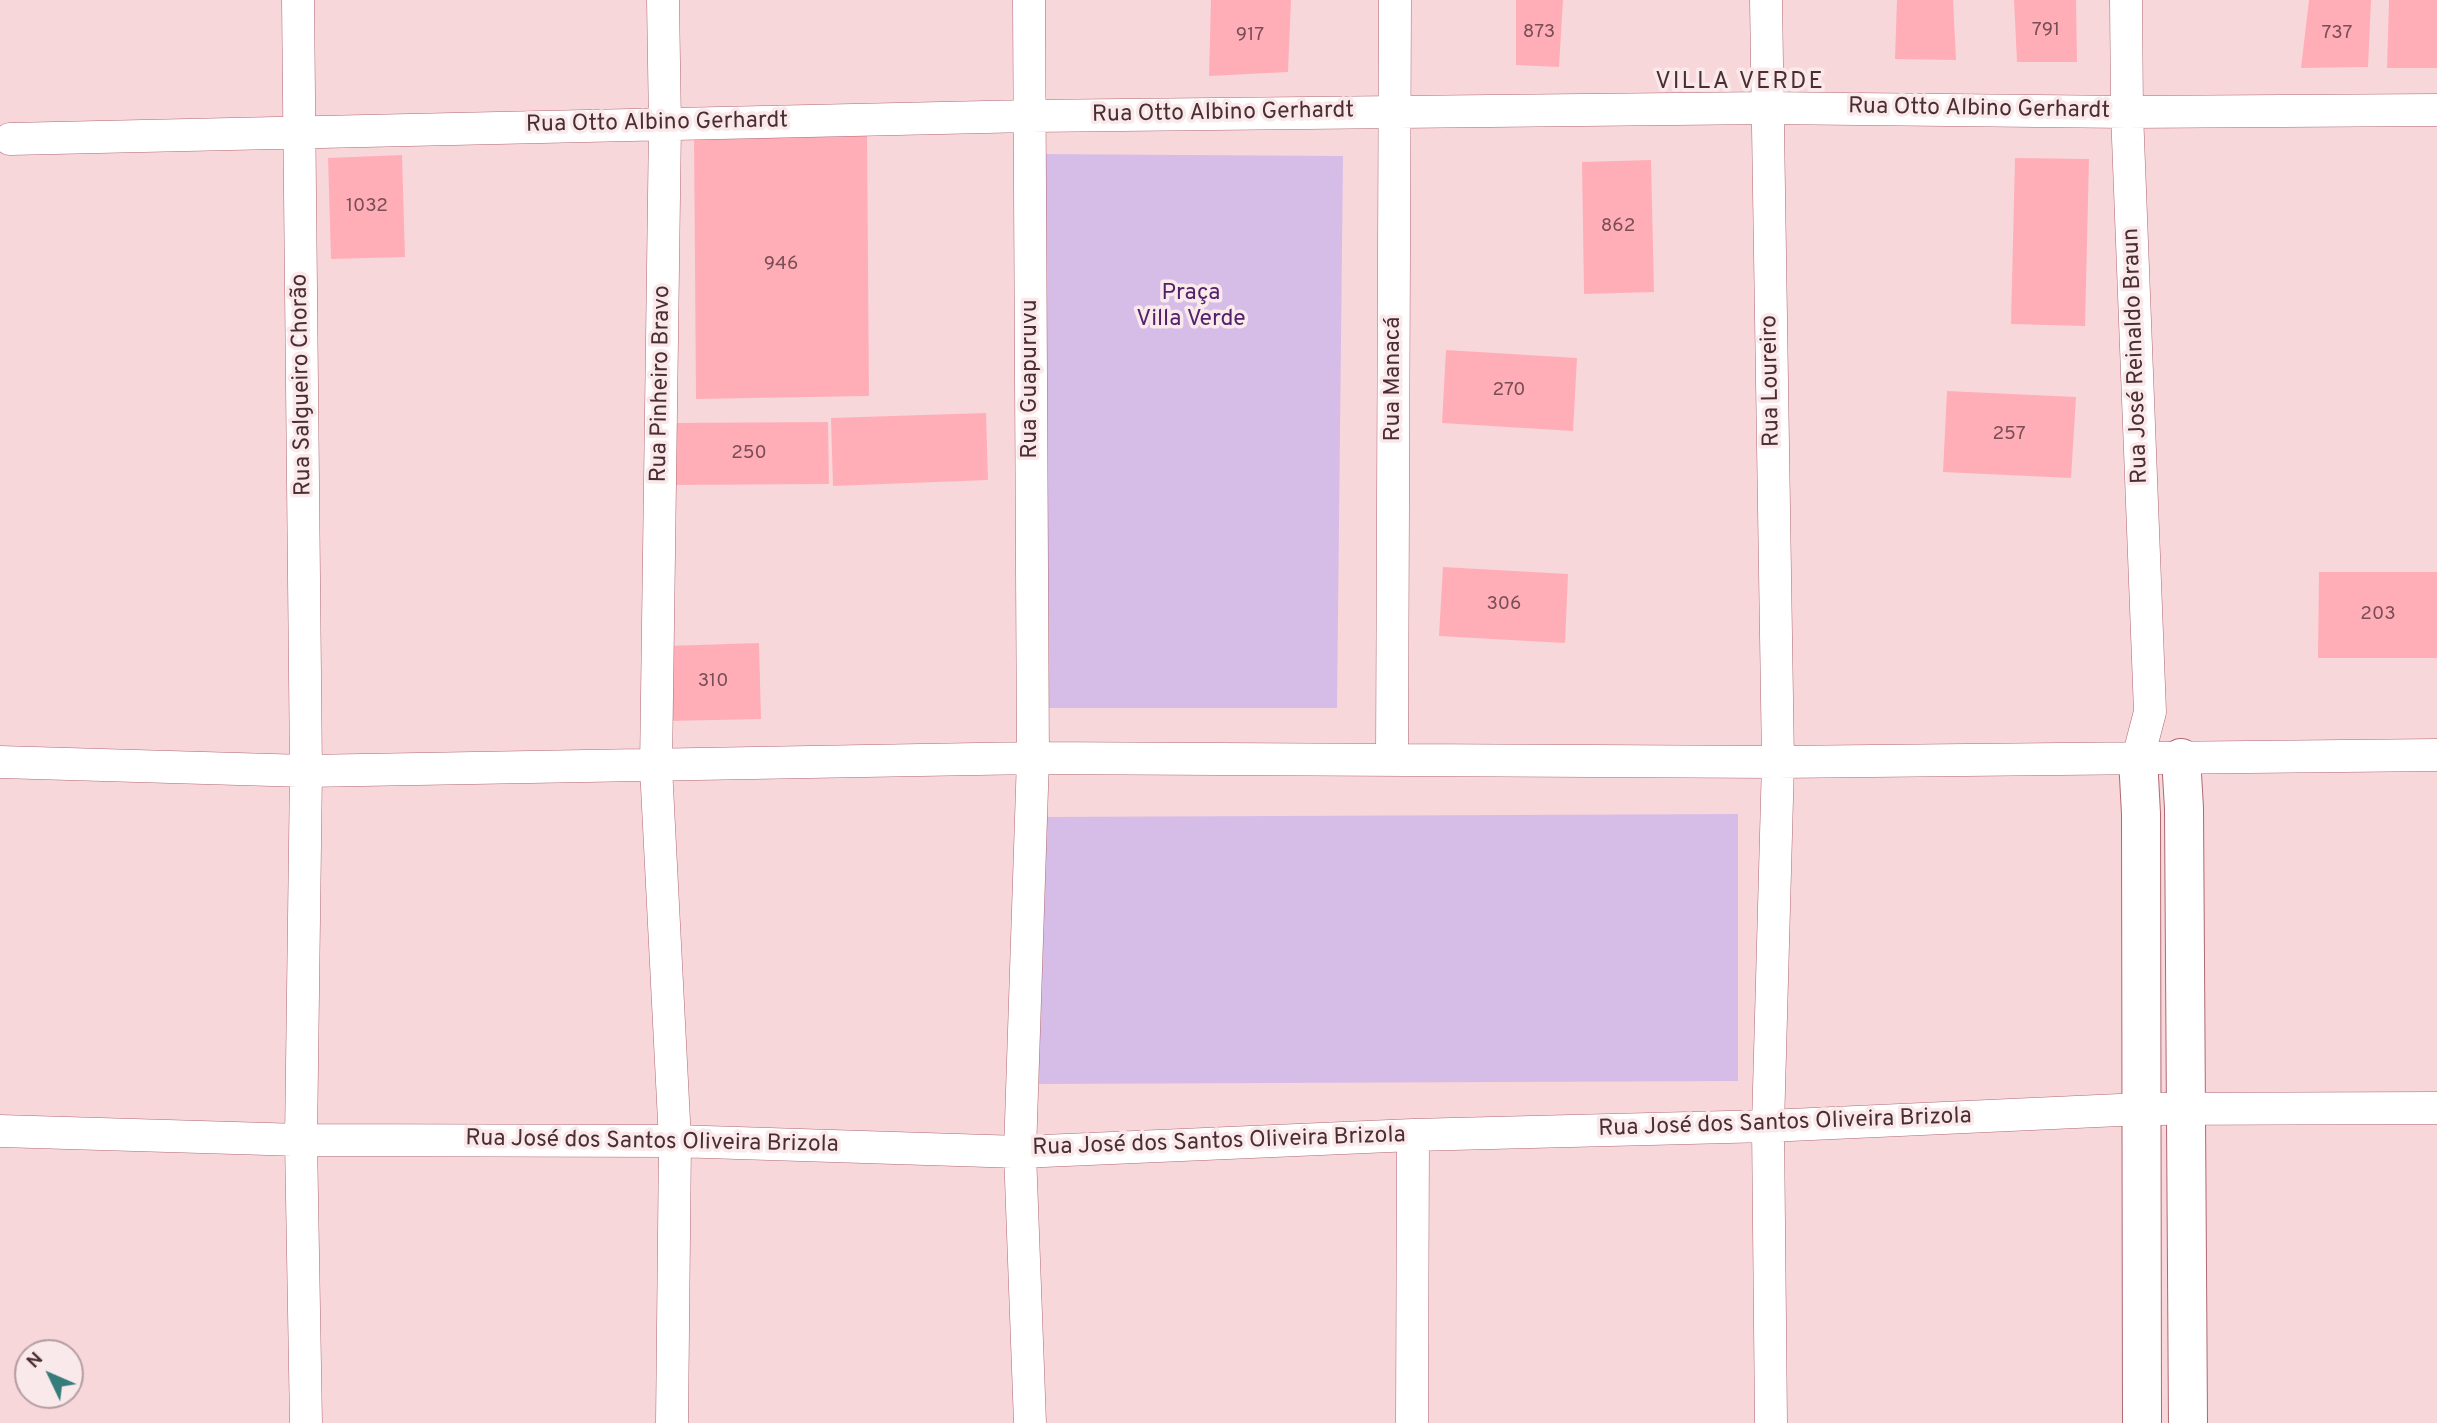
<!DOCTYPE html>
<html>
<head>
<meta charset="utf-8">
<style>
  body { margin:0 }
  #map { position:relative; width:2437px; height:1423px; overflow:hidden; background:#f8d7da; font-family:Overpass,sans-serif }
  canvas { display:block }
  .north { position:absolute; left:14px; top:1339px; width:70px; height:70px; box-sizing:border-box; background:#fae9eb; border:2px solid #b49ea1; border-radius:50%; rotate:314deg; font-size:19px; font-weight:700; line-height:28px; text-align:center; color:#4c2e32 }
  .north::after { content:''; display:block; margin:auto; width:24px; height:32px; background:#357d7a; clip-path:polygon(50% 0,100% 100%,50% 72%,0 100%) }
</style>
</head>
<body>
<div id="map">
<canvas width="2437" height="1423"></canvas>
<div class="north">N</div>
</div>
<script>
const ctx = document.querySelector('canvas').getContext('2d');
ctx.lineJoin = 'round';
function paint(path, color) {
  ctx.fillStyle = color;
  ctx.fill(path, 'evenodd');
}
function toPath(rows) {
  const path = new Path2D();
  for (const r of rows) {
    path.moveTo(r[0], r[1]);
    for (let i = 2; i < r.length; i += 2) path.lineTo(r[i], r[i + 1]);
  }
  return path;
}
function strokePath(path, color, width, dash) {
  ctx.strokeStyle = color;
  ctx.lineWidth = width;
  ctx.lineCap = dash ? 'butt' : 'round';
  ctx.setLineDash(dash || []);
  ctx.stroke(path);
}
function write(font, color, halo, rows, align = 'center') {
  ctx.font = font + ' Overpass,sans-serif';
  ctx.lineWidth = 7;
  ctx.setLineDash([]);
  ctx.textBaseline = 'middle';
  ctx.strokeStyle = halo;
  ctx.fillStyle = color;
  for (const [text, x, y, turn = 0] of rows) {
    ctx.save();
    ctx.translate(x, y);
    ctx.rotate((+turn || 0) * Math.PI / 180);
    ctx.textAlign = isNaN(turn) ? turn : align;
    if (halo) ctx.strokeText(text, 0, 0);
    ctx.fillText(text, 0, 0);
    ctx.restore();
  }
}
const green = toPath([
  [1037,154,1343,156,1337,708,1043,708],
  [1738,814,1738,1081,1039,1084,1039,817]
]);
const building = toPath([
  [1211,0,1291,0,1288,72,1209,76],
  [1516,0,1563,0,1559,67,1516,65],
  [1897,0,1953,0,1956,60,1895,59],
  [2014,0,2076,0,2077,62,2017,62],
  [2309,0,2371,0,2368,67,2301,68],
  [2389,0,2437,0,2437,68,2387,68],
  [867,132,869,396,696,399,694,134],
  [402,155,405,257,331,259,328,158],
  [2015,158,2089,159,2085,326,2011,324],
  [1651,160,1654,292,1584,294,1582,162],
  [1446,350,1577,358,1573,431,1442,423],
  [1947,391,2076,397,2071,478,1943,472],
  [986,413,988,480,833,486,831,418],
  [828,422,829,484,670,485,670,423],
  [1443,567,1568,574,1565,643,1439,636],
  [2319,572,2437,572,2437,658,2318,658],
  [759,643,761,719,668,721,666,646]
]);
const street = toPath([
  [298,0,306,771,301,1140,306,1423],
  [663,0,665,125,656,767,675,1141,672,1423],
  [1029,0,1033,758,1020,1152,1030,1423],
  [1766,0,1778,762,1768,1126,1771,1423],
  [2126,0,2127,112,2150,712,2138,758],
  [10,139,1030,116,1767,108,2127,112,2437,110],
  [1392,758,1395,0],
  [0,762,306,771,1033,758,1778,762,2437,755],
  [0,1131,301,1140,675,1141,1020,1152,1413,1135,1768,1126,2142,1109,2437,1108],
  [1412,1423,1413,1135]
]);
const secondary = toPath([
  [2138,758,2141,814,2142,1423],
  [2181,758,2184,808,2188,1423]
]);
const numberNames = [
  ["791",2046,31],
  ["873",1539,33],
  ["737",2337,34],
  ["917",1250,36],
  ["1032",367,207],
  ["862",1618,227],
  ["946",781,265],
  ["270",1509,391],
  ["257",2009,435],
  ["250",749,454],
  ["306",1504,605],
  ["203",2378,615],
  ["310",713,682]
];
const streetNames = [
  ["Rua Otto Albino Gerhardt",1979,110,1],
  ["Rua Otto Albino Gerhardt",1223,114,-1],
  ["Rua Otto Albino Gerhardt",657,124,-1],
  ["Rua José Reinaldo Braun",2137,356,-92],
  ["Rua Guapuruvu",1031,379,-90],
  ["Rua Manacá",1394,379,-90],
  ["Rua Loureiro",1772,381,-91],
  ["Rua Pinheiro Bravo",662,384,-89],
  ["Rua Salgueiro Chorão",303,385,-91],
  ["Rua José dos Santos Oliveira Brizola",1785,1124,-2],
  ["Rua José dos Santos Oliveira Brizola",652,1143,1],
  ["Rua José dos Santos Oliveira Brizola",1219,1143,-2]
];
const parkNames = [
  ["Praça",1191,294],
  ["Villa Verde",1191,320]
];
const neighbourhoodNames = [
  ["VILLA VERDE",1740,83]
];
paint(green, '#d6bde8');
paint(building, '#ffaeb8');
strokePath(street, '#af6872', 33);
strokePath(secondary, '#af6872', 40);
strokePath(street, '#fff', 32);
strokePath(secondary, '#fff', 38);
write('19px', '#794e54', null, numberNames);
write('23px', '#4c2e32', '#fae9eb', streetNames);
write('23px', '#51226b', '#fae9eb', parkNames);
ctx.letterSpacing = '2px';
write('24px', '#4c2e32', '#fae9eb', neighbourhoodNames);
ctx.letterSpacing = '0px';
</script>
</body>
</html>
